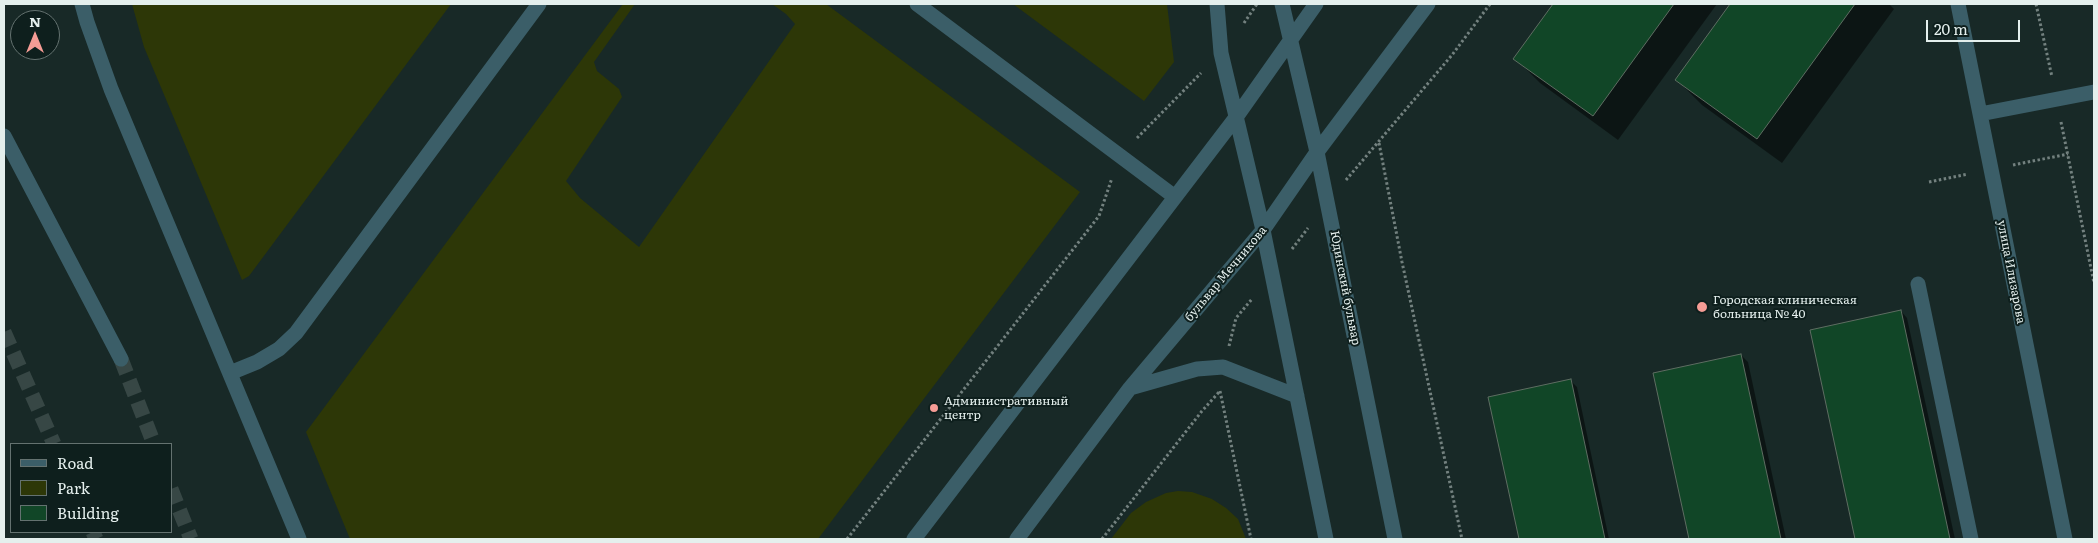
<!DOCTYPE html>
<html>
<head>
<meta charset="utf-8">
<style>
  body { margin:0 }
  #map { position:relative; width:2098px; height:543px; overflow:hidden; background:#182927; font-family:Literata,serif }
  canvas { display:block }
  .frame { position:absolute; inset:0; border:5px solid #e4efed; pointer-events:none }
  .legend { position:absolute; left:10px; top:443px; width:162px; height:90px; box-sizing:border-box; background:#0e1f1d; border:1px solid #647270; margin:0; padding:6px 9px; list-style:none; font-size:15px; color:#e4efed }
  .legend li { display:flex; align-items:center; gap:10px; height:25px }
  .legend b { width:25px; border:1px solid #647270 }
  .north { position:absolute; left:10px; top:10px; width:50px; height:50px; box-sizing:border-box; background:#0e1f1d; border:1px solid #647270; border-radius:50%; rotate:0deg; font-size:14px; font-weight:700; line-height:20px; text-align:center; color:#e4efed }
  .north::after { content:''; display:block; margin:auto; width:18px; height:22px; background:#f59c95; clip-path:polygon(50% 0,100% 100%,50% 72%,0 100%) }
  .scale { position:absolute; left:1926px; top:20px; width:94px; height:22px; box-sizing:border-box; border:2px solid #e4efed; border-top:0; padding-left:6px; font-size:15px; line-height:18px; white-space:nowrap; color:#e4efed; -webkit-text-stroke:4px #0e1f1d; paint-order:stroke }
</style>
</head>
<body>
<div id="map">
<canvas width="2098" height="543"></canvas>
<div class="frame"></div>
<ul class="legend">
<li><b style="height:6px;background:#3b5e68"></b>Road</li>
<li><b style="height:14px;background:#2d3707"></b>Park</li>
<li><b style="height:14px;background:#114627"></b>Building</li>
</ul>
<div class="north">N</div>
<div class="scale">20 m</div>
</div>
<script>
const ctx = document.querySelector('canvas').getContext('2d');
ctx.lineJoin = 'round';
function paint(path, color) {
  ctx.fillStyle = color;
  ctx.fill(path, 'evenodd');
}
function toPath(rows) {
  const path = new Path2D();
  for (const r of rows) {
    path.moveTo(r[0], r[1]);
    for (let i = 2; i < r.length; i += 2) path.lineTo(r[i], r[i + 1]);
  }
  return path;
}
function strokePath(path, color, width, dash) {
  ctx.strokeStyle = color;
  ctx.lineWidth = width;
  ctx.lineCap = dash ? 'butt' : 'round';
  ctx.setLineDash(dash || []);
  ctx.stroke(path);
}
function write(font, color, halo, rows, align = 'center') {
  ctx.font = font + ' Literata,serif';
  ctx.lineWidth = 4;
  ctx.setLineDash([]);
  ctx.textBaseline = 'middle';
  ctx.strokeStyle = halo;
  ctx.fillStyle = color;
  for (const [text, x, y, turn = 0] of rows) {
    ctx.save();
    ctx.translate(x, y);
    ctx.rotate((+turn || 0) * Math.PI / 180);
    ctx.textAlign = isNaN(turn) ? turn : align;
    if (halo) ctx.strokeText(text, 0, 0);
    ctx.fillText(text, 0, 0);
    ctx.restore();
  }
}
const green = toPath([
  [132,4,451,4,249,276,242,280,144,47],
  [623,4,635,4,594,62,597,71,619,89,622,97,566,181,580,198,639,247,795,24,786,14,772,4,826,4,1080,192,818,539,350,539,306,432],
  [1013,4,1167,4,1174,62,1144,101],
  [1178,491,1192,492,1212,499,1226,508,1238,519,1246,539,1111,539,1131,513,1146,502,1166,493]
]);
const shadow = toPath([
  [1555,4,1717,4,1618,140,1540,83,1515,58],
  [1732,4,1889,4,1894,9,1782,163,1702,105,1677,80],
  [1901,311,1907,318,1955,539,1857,539,1812,331],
  [1741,355,1748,362,1786,539,1690,539,1654,373],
  [1570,380,1577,387,1609,539,1520,539,1490,397]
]);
const building = toPath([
  [1553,4,1674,4,1593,116,1513,59,1553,4],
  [1730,4,1855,4,1757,139,1675,80,1730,4],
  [1901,310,1950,539,1855,539,1810,330,1901,310],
  [1741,354,1781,539,1689,539,1653,373,1741,354],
  [1571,379,1605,539,1519,539,1488,397,1571,379]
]);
const minorTunnel = toPath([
  [121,359,154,444],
  [171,489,191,539]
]);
const majorTunnel = toPath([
  [4,332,54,444],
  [93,532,96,539]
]);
const path = toPath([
  [2036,4,2052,77],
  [1244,23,1257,4],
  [2061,122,2094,283],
  [1137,138,1201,73],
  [1379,143,1402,262,1462,539],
  [2013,165,2068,154],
  [1346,180,1452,55,1490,4],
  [1929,182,1968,174],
  [1292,249,1308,228],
  [1229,346,1236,318,1252,299],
  [1220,391,1251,539],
  [847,539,1099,216,1112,178],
  [1102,539,1202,411,1220,391]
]);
const minor = toPath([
  [82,4,87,22,111,89,299,539],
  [917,4,1175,197],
  [1217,4,1221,53,1263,230,1326,539],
  [1282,4,1317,152,1395,539],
  [1958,4,2065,539],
  [1980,114,2094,92],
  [4,136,121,359],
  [1918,284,1971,539],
  [230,373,257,362,279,349,296,333,539,4],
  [1130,388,1197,369,1223,367,1297,396],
  [914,539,1237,116,1316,4],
  [1017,539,1130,388,1263,230,1317,152,1428,4]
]);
const markers = [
  [1702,307,6,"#f59c95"],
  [934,408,5,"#f59c95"]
];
const streetNames = [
  ["улица Илизарова",2011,272,79],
  ["бульвар Мечникова",1226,274,-50],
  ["Юдинский бульвар",1345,288,79]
];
const poiNames = [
  ["Городская клиническая",1713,300],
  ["больница № 40",1713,314],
  ["Административный",944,401],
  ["центр",944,415]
];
paint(green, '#2d3707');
paint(shadow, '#0007');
paint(building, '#114627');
strokePath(building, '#5e6d62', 1);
strokePath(minorTunnel, '#374745', 15, [15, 8]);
strokePath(majorTunnel, '#374745', 15, [15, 8]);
strokePath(path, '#73817f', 3, [2.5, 2.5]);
strokePath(minor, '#3b5e68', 15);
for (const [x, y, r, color] of markers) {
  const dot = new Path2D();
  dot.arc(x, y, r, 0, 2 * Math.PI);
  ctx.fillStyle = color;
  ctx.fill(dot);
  strokePath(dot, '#0e1f1d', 2);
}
write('12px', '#e4efed', '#0e1f1d', streetNames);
write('12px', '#e4efed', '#0e1f1d', poiNames, 'left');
</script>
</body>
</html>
